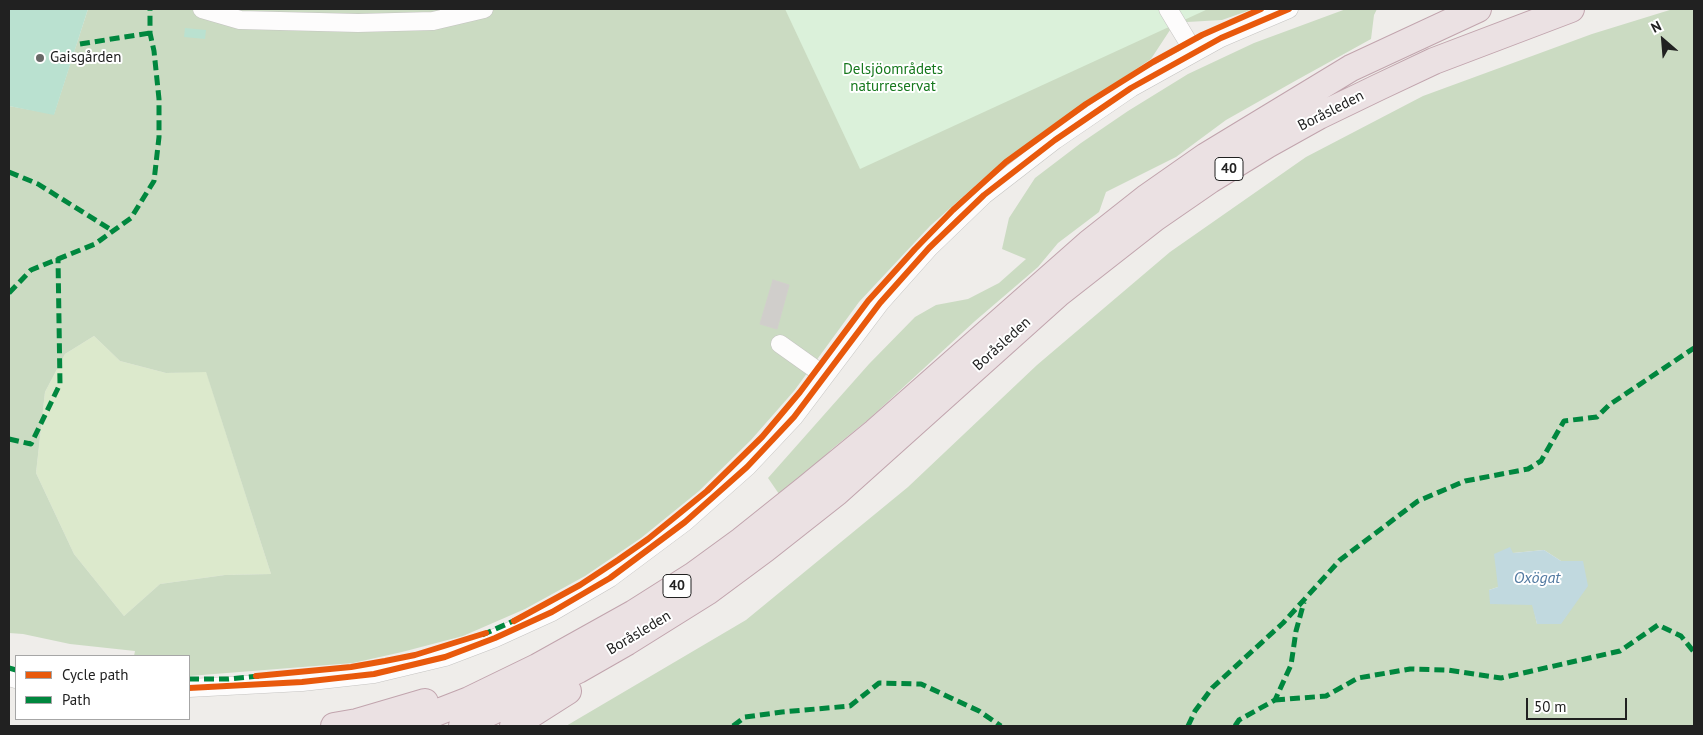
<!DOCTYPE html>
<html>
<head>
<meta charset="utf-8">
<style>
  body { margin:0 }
  #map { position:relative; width:1703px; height:735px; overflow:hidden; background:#efedea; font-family:"PT Sans",sans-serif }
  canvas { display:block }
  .frame { position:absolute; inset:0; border:10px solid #212121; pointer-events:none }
  .legend { position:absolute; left:15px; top:655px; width:175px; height:65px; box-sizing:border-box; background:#fff; border:1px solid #a6a6a6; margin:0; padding:6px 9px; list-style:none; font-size:15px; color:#212121 }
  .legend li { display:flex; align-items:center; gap:10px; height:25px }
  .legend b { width:25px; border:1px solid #a6a6a6 }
  .north { position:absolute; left:1638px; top:15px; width:50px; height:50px; -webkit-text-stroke:4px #fff; paint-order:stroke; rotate:333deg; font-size:14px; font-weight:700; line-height:20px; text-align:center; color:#212121 }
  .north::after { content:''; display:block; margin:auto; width:18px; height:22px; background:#212121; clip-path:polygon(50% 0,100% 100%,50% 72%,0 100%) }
  .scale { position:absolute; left:1526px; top:698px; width:101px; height:22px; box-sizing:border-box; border:2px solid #212121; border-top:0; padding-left:6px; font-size:15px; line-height:18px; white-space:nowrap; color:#212121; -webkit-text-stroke:4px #fff; paint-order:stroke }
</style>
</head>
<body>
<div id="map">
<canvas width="1703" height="735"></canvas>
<div class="frame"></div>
<ul class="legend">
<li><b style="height:6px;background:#e8590c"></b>Cycle path</li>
<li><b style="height:6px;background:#00873e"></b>Path</li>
</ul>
<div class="north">N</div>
<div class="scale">50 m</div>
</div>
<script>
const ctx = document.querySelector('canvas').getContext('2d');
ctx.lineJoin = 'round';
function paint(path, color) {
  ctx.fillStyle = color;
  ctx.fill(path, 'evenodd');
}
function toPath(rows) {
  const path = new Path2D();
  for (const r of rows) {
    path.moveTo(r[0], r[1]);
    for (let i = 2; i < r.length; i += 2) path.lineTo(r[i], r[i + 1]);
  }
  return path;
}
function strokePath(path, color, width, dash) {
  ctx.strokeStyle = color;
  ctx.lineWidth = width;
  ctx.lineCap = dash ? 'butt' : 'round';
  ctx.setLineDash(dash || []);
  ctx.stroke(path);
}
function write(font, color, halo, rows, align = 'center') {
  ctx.font = font + ' "PT Sans",sans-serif';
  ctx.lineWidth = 4;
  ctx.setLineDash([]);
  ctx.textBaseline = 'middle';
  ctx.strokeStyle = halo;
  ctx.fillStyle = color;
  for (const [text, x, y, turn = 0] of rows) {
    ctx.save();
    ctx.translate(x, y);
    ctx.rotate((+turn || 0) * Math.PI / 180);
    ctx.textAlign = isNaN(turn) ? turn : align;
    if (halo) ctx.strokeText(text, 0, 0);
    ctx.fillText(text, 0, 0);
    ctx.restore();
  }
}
const grass = toPath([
  [94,336,120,361,166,373,206,371,271,574,225,575,160,584,124,616,74,554,36,473,45,392,65,354]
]);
const forest = toPath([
  [88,9,1253,9,1222,20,1187,22,1170,30,1151,59,1044,131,984,178,930,226,859,302,794,391,751,440,699,491,641,538,585,576,525,609,463,636,402,652,353,663,189,676,189,656,134,656,135,651,70,644,23,634,9,633,9,106,54,114],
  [94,336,120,361,166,373,206,372,271,574,225,575,160,584,124,616,74,554,36,473,45,392,65,354],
  [1346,9,1377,9,1374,15,1371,39,1295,81,1226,120,1176,157,1106,192,1099,212,1058,243,1038,267,975,321,869,419,832,449,796,483,779,494,768,478,869,364,915,317,936,305,968,299,999,283,1026,259,1002,249,1009,218,1035,178,1081,143,1128,111,1188,74,1254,43],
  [1673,9,1694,9,1694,726,566,726,746,620,908,487,1037,365,1170,252,1306,157,1423,96,1592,34],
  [1544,550,1561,561,1583,561,1571,608,1561,623,1537,624,1533,605,1489,590,1498,587,1513,553]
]);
const park = toPath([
  [785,9,1208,9,860,169]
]);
const pitch = toPath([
  [9,9,88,9,54,115,9,106],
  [185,28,206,30,205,39,184,37]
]);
const water = toPath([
  [1510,547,1513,553,1544,550,1561,561,1583,561,1588,586,1561,624,1537,624,1532,605,1490,604,1489,590,1498,587,1494,554]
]);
const building = toPath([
  [773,280,789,285,777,329,760,324,773,280]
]);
const minor = toPath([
  [202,9,240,20,358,23,433,21,484,9],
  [1168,9,1194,52],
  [780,344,825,376],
  [9,677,16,679],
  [189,688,302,682,374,674,445,657,495,638,552,612,610,578,685,522,747,467,794,417,880,303,929,248,984,195,1055,140,1131,88,1221,38,1289,9]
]);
const highway = toPath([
  [334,726,357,722,425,702],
  [402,726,469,700,537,667,634,613,694,575,742,540,807,488,875,432,1089,243,1146,198,1206,156,1351,68,1478,9],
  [462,726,578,670,627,642,707,592,765,549,836,493,1058,294,1155,218,1210,180,1267,145,1319,116,1379,87,1434,61,1571,9],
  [513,726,568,691]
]);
const quiet = toPath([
  [80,44,150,33],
  [9,172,38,184,113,231],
  [9,293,31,270,95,244,131,218,154,181,159,137,159,99,154,51,150,33,150,9],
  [9,439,31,444,60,384,58,258],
  [482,635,518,619],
  [9,668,16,670],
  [189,679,228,679,259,676],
  [1275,700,1326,696,1358,678,1410,669,1447,670,1501,678,1620,651,1658,625,1681,636,1694,652],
  [733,726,745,717,782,712,850,706,879,683,921,684,979,711,1001,726],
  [1188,726,1195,711,1212,688,1283,623,1340,560,1418,501,1465,481,1528,469,1541,461,1564,421,1597,417,1609,405,1694,348],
  [1235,726,1239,720,1275,700,1291,665,1296,631,1304,602]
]);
const cycleway = toPath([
  [514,621,580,585,618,560,648,539,707,491,762,437,800,392,868,301,915,249,953,210,1006,162,1086,104,1153,62,1202,35,1261,9],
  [256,676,351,667,385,661,415,655,486,633],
  [189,688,302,682,374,674,445,657,495,638,552,612,610,578,685,522,747,467,794,417,880,303,929,248,984,195,1055,140,1131,88,1221,38,1289,9]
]);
const markers = [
  [40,58,5,"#696867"]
];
const shields = [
  [1229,169,28],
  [677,586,28]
];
const shieldNames = [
  ["40",1229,169],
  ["40",677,586]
];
const poiNames = [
  ["Gaisgården",50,58]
];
const parkNames = [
  ["Delsjöområdets",893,70],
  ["naturreservat",893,87]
];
const streetNames = [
  ["Boråsleden",1331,111,-27],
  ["Boråsleden",1002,344,-42],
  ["Boråsleden",639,633,-31]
];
const waterNames = [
  ["Oxögat",1537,578]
];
paint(grass, '#dce9cc');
paint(forest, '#cbdbc2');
paint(park, '#dbf1da');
paint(pitch, '#bae1d0');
paint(water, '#c1d9df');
paint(building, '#d0cecb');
strokePath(building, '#d2cfcc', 1);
strokePath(minor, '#c5c4c2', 19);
strokePath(highway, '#c1a4ad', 28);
strokePath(minor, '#fdfcfc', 18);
strokePath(highway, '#ebe1e3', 26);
strokePath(quiet, '#00873e', 5, [10, 5]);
strokePath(cycleway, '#e8590c', 6);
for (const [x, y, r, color] of markers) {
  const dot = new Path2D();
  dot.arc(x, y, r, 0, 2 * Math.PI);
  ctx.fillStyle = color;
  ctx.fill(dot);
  strokePath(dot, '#fff', 2);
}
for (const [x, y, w] of shields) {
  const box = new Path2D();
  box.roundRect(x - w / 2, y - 11.5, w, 23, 4);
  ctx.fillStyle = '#fff';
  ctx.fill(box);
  strokePath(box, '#212121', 1);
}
write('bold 14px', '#212121', null, shieldNames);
write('15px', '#212121', '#fff', poiNames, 'left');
write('15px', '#16781d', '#fff', parkNames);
write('15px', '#212121', '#fff', streetNames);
write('italic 16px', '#527aa1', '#fff', waterNames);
</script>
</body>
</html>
